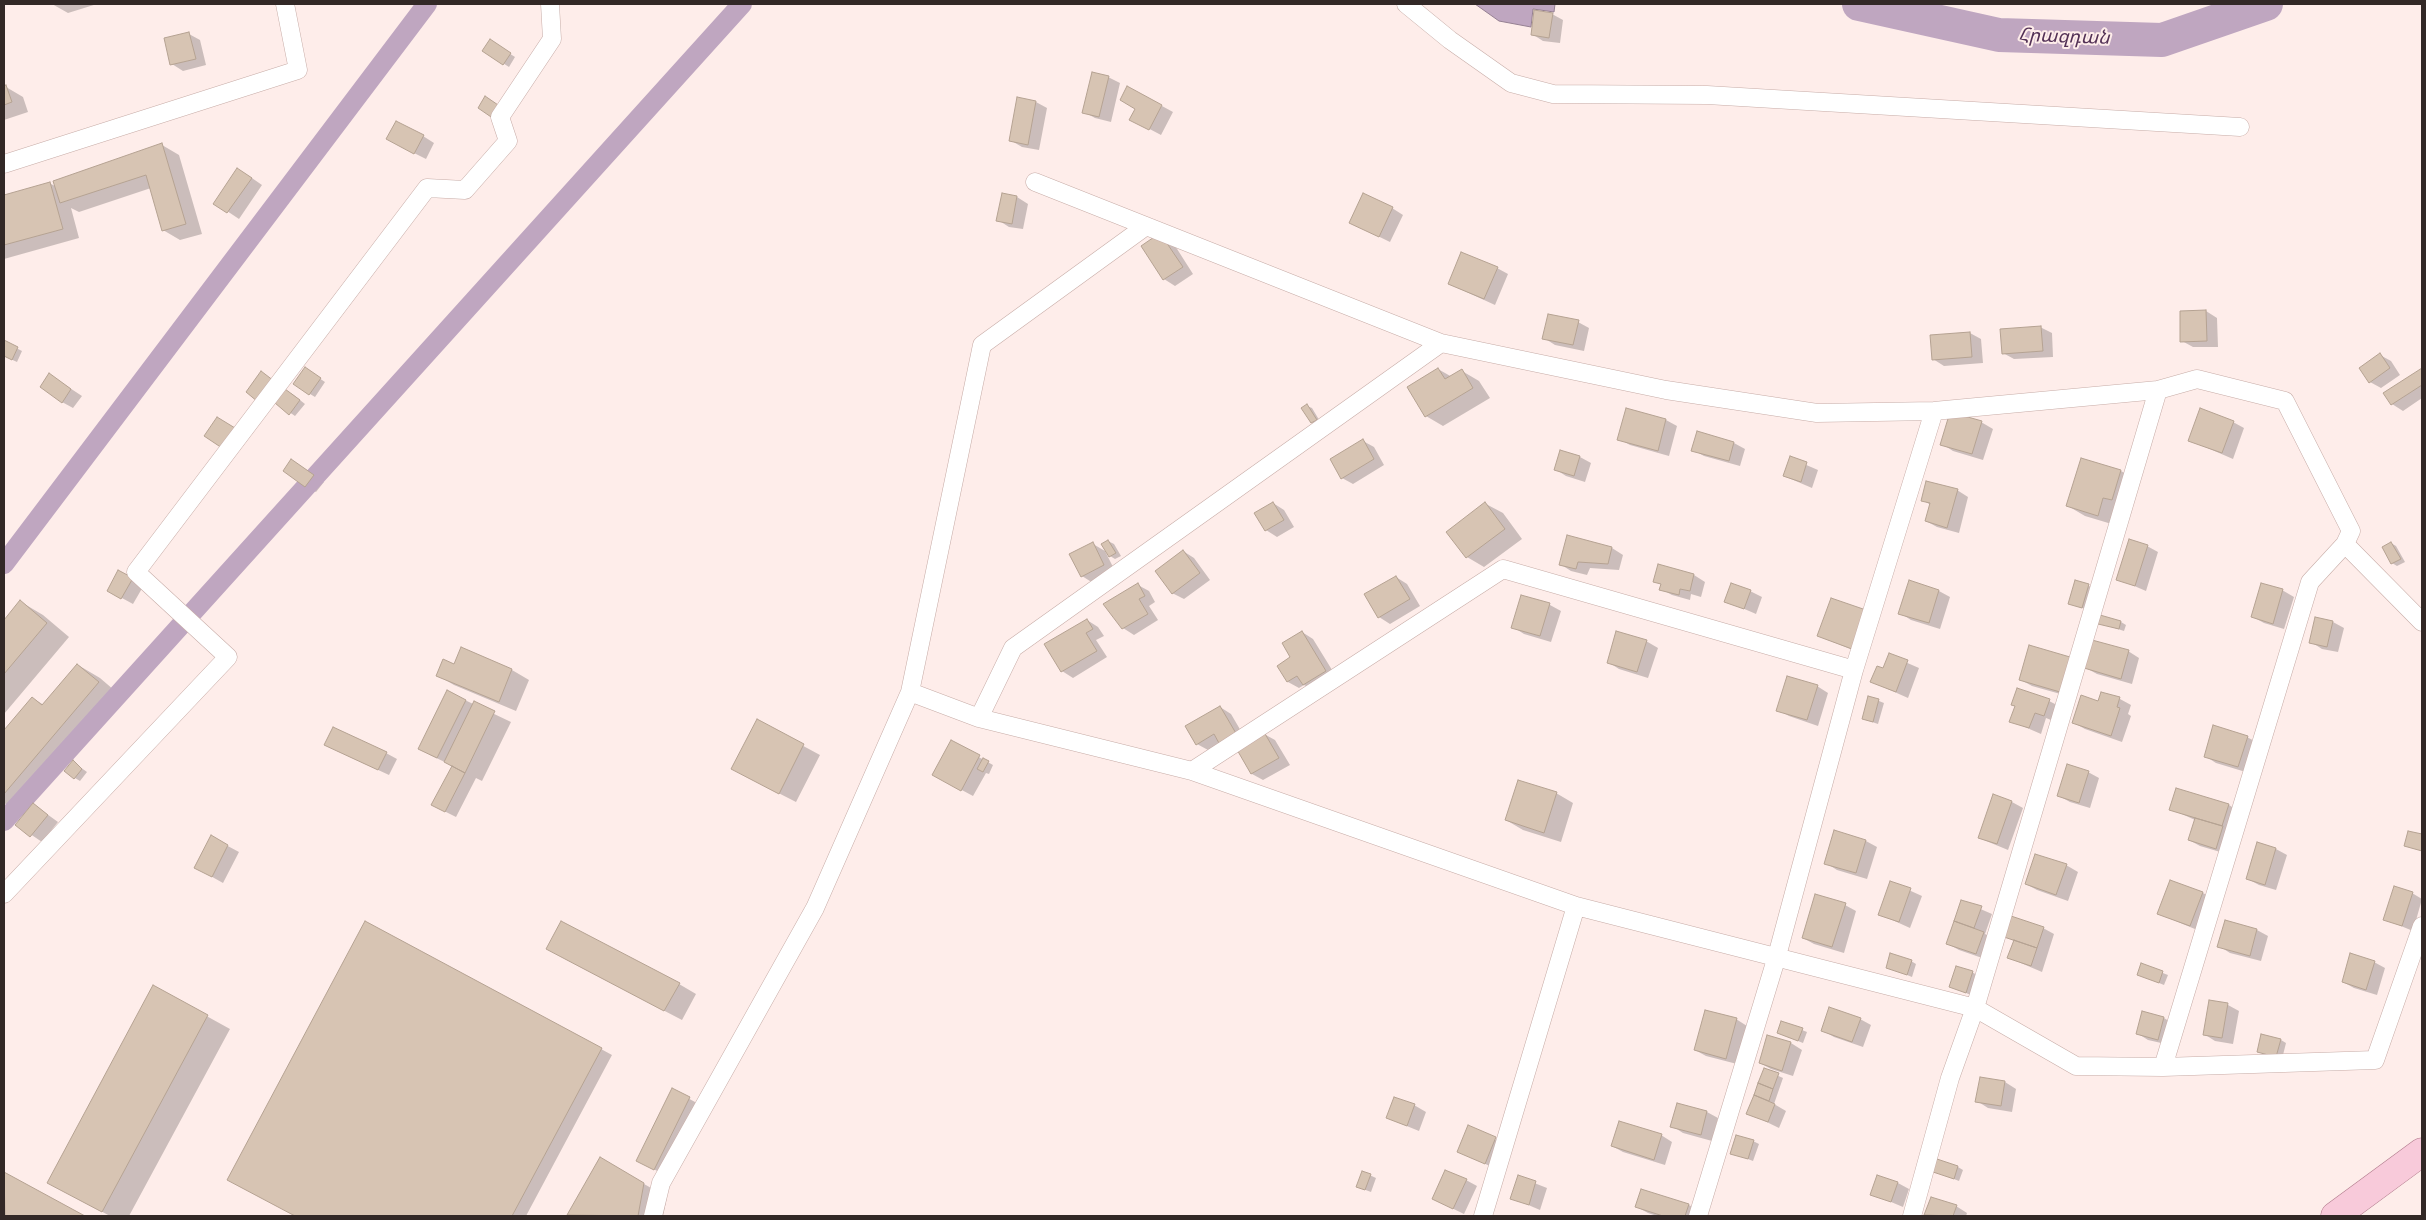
<!DOCTYPE html>
<html>
<head>
<meta charset="utf-8">
<style>
  body { margin:0 }
  #map { position:relative; width:2426px; height:1220px; overflow:hidden; background:#feedea; font-family:"Noto Sans",sans-serif }
  canvas { display:block }
  .frame { position:absolute; inset:0; border:5px solid #322826; pointer-events:none }
</style>
</head>
<body>
<div id="map">
<canvas width="2426" height="1220"></canvas>
<div class="frame"></div>
</div>
<script>
const ctx = document.querySelector('canvas').getContext('2d');
ctx.lineJoin = 'round';
function paint(path, color) {
  ctx.fillStyle = color;
  ctx.fill(path, 'evenodd');
}
function toPath(rows) {
  const path = new Path2D();
  for (const r of rows) {
    path.moveTo(r[0], r[1]);
    for (let i = 2; i < r.length; i += 2) path.lineTo(r[i], r[i + 1]);
  }
  return path;
}
function strokePath(path, color, width, dash) {
  ctx.strokeStyle = color;
  ctx.lineWidth = width;
  ctx.lineCap = dash ? 'butt' : 'round';
  ctx.setLineDash(dash || []);
  ctx.stroke(path);
}
function write(font, color, halo, rows, align = 'center') {
  ctx.font = font + ' "Noto Sans","Noto Sans Armenian",sans-serif';
  ctx.lineWidth = 4;
  ctx.setLineDash([]);
  ctx.textBaseline = 'middle';
  ctx.strokeStyle = halo;
  ctx.fillStyle = color;
  for (const [text, x, y, turn = 0] of rows) {
    ctx.save();
    ctx.translate(x, y);
    ctx.rotate((+turn || 0) * Math.PI / 180);
    ctx.textAlign = isNaN(turn) ? turn : align;
    if (halo) ctx.strokeText(text, 0, 0);
    ctx.fillText(text, 0, 0);
    ctx.restore();
  }
}
const water = toPath([
  [1475,4,1555,4,1554,12,1533,9,1531,27,1499,21,1475,4]
]);
const shadow = toPath([
  [52,4,97,4,68,13],
  [1552,14,1563,20,1560,43,1543,41,1532,34],
  [189,34,200,40,206,65,183,71,172,64],
  [490,41,515,57,509,67,484,51],
  [1108,77,1120,83,1111,122,1095,118,1084,112],
  [6,87,23,97,28,112,4,120,4,88],
  [1036,102,1047,108,1039,150,1022,147,1010,140],
  [1162,106,1173,112,1161,135,1142,125],
  [423,136,434,143,426,159,398,145],
  [162,145,179,155,202,234,180,240,163,230,151,188,79,212,71,208,79,238,4,259,4,196,49,183,57,187],
  [249,176,262,185,239,219,215,203],
  [1017,197,1028,204,1023,229,1009,227,998,220],
  [1392,208,1403,215,1390,242,1351,223],
  [1172,241,1193,274,1175,286,1164,279,1142,246],
  [1497,268,1508,274,1495,305,1449,284],
  [2206,311,2217,318,2218,347,2193,347,2182,341],
  [1578,322,1589,328,1584,351,1555,345,1544,338],
  [2040,327,2052,333,2053,357,2014,359,2003,353],
  [1970,333,1981,339,1983,363,1944,366,1933,359,1931,336],
  [4,342,22,351,17,362,4,356],
  [2380,355,2391,361,2400,375,2381,388,2370,382],
  [1438,369,1452,377,1462,371,1479,381,1490,398,1443,426,1426,416,1409,387],
  [2422,370,2422,398,2403,411,2392,404,2385,393],
  [310,372,325,382,315,397,310,394],
  [50,375,82,396,73,408,62,402],
  [291,393,305,404,295,416,276,403],
  [1307,406,1312,408,1321,423,1317,425,1312,422],
  [1627,409,1666,420,1677,426,1669,456,1630,445,1619,439],
  [1981,422,1993,429,1983,460,1953,451,1942,444],
  [2233,422,2244,428,2233,459,2189,440],
  [1697,433,1734,443,1745,449,1740,466,1704,456,1693,450],
  [1363,441,1374,447,1384,465,1353,484,1342,478],
  [1561,451,1580,457,1591,463,1585,482,1566,476,1555,469],
  [1790,458,1818,470,1812,488,1784,476],
  [2082,459,2121,471,2138,481,2115,525,2085,516,2068,506],
  [292,460,324,482,316,492,305,486],
  [1957,490,1968,497,1959,533,1937,527,1926,521,1931,505,1922,500],
  [1273,503,1284,510,1294,527,1277,537,1266,530],
  [1486,504,1503,513,1522,539,1484,567,1467,557],
  [1568,536,1612,548,1623,555,1619,570,1590,568,1587,575,1571,571,1560,564],
  [1108,541,1114,544,1121,556,1115,559,1110,556],
  [2391,543,2396,546,2405,562,2397,566,2392,563,2384,548],
  [1093,544,1105,551,1115,571,1093,583,1082,576],
  [2147,546,2158,552,2146,591,2118,579],
  [1183,551,1194,558,1210,580,1184,599,1172,593],
  [1658,566,1694,575,1705,582,1701,597,1691,594,1690,600,1672,595,1661,589,1662,585,1654,581],
  [119,572,144,585,133,604,109,591],
  [1396,577,1407,584,1420,606,1390,624,1379,617],
  [1138,585,1149,591,1155,602,1149,606,1158,620,1134,635,1123,628],
  [2089,586,2094,588,2088,610,2070,604],
  [2282,590,2294,597,2284,629,2264,623,2253,617],
  [1750,591,1762,597,1756,614,1726,601],
  [1939,591,1950,597,1940,629,1911,620,1900,613],
  [1522,596,1550,605,1561,611,1551,642,1524,634,1513,627],
  [21,602,43,615,69,637,4,714,4,622],
  [1876,618,1863,654,1818,636],
  [1087,620,1098,627,1104,636,1096,640,1107,657,1073,678,1062,671],
  [2121,622,2126,625,2124,631,2099,623],
  [2333,622,2344,628,2338,652,2322,649,2311,642],
  [1302,632,1313,639,1337,678,1315,691,1304,685,1299,688,1288,682,1292,658],
  [1646,641,1658,648,1648,678,1619,669,1608,662],
  [2030,647,2071,697,2032,686,2021,680],
  [462,649,512,670,529,680,516,711,454,685,437,675,455,665],
  [2128,651,2139,658,2132,684,2097,674,2086,668],
  [1889,655,1919,668,1908,698,1872,682,1884,670],
  [78,665,100,678,121,696,21,813,4,803,4,732,32,698,44,705],
  [1817,686,1828,693,1818,726,1789,716,1778,710],
  [2018,690,2049,701,2061,707,2056,722,2046,718,2041,734,2011,721,2016,706],
  [448,692,511,722,482,781,476,778,456,817,444,811,453,766,430,755],
  [1869,697,1884,703,1878,724,1863,719],
  [2120,699,2131,705,2128,714,2131,716,2122,742,2085,729,2074,723,2099,703],
  [1220,707,1231,714,1248,743,1264,734,1275,740,1290,765,1263,780,1252,774,1237,748,1208,750,1197,744],
  [757,721,820,755,796,802,749,778],
  [2247,737,2258,743,2249,773,2216,763,2205,756],
  [952,742,993,765,989,774,986,773,973,796,945,781],
  [337,751,386,753,397,759,389,775],
  [73,762,87,772,80,781,75,778],
  [2088,772,2099,778,2090,808,2070,802,2059,796],
  [2177,789,2229,805,2240,812,2227,854,2200,846,2189,840,2195,820,2171,809],
  [1556,793,1573,803,1561,842,1523,830,1506,820],
  [2012,802,2023,808,2008,850,1979,838],
  [33,804,58,822,42,842,17,825],
  [1835,832,1866,841,1877,847,1867,879,1837,870,1826,863],
  [2408,832,2422,836,2422,851,2405,846],
  [211,837,239,852,223,883,207,874],
  [2276,849,2287,855,2276,890,2259,885,2248,879],
  [2066,865,2078,872,2068,901,2037,890,2026,884],
  [1891,882,1922,896,1910,928,1879,914],
  [2203,893,2214,899,2202,932,2159,914],
  [2412,893,2422,899,2413,931,2384,919],
  [1962,901,1992,914,1985,934,1995,939,1988,960,1959,950,1948,944],
  [1845,905,1856,911,1844,953,1814,944,1803,938],
  [2043,928,2054,934,2042,972,2009,958,2014,941,2006,936],
  [2257,930,2268,936,2261,961,2230,953,2219,946],
  [565,959,679,984,696,994,682,1020],
  [1911,961,1916,964,1912,977,1887,967],
  [2374,962,2385,968,2377,995,2354,988,2343,982],
  [2142,965,2168,975,2164,985,2139,975],
  [1972,972,1983,979,1977,998,1951,986],
  [154,987,230,1029,129,1216,110,1216,71,1195],
  [2210,1002,2228,1005,2239,1011,2233,1044,2215,1041,2204,1034],
  [2143,1013,2164,1018,2175,1025,2170,1045,2148,1040,2137,1033],
  [1736,1019,1747,1026,1737,1064,1706,1056,1695,1050],
  [1860,1019,1871,1025,1863,1047,1834,1037,1822,1030],
  [1802,1030,1807,1032,1803,1043,1778,1033],
  [1768,1036,1791,1043,1802,1050,1793,1076,1771,1069,1760,1063],
  [2281,1040,2286,1043,2282,1059,2258,1052],
  [601,1049,612,1055,526,1216,297,1216,239,1186],
  [1765,1070,1783,1078,1774,1104,1786,1111,1779,1128,1748,1113],
  [2005,1082,2016,1089,2012,1112,1988,1108,1977,1101],
  [673,1090,706,1108,671,1179,638,1160],
  [1678,1104,1707,1112,1718,1118,1712,1141,1683,1133,1672,1126],
  [1414,1105,1426,1112,1419,1131,1387,1118],
  [1469,1127,1507,1145,1496,1169,1458,1151],
  [1661,1135,1672,1142,1665,1165,1623,1152,1612,1146],
  [1753,1141,1759,1144,1753,1161,1732,1153],
  [600,1159,667,1197,663,1216,573,1216,569,1214],
  [1958,1167,1963,1170,1959,1181,1931,1170],
  [1363,1172,1376,1178,1371,1192,1363,1189],
  [4,1173,83,1216,7,1216,4,1214],
  [1519,1177,1547,1188,1540,1210,1512,1198],
  [1466,1180,1477,1186,1464,1214,1433,1199],
  [1898,1183,1909,1189,1903,1207,1872,1194],
  [1642,1190,1689,1205,1700,1211,1698,1216,1657,1216,1648,1213,1637,1207],
  [1956,1206,1967,1213,1966,1216,1926,1215]
]);
const canal = toPath([
  [4,564,427,4],
  [4,821,742,4]
]);
const river = toPath([
  [1859,4,1999,35,2162,40,2266,4]
]);
const building = toPath([
  [1534,10,1553,13,1549,38,1531,35,1534,10],
  [189,32,196,59,170,65,164,38,189,32],
  [490,39,511,53,503,65,482,51,490,39],
  [1092,72,1109,76,1099,117,1082,113,1092,72],
  [6,85,12,102,4,105,4,86,6,85],
  [1127,86,1162,105,1149,130,1129,120,1135,109,1120,100,1127,86],
  [485,96,501,107,494,119,478,108,485,96],
  [1017,97,1036,101,1028,145,1009,141,1017,97],
  [396,121,424,135,414,154,386,139,396,121],
  [162,143,186,224,162,231,146,175,60,203,53,181,162,143],
  [237,168,252,178,227,213,213,204,237,168],
  [50,182,63,229,4,245,4,195,50,182],
  [1002,193,1017,196,1012,224,996,221,1002,193],
  [1363,193,1393,207,1379,237,1349,223,1363,193],
  [1160,233,1183,267,1163,280,1141,246,1160,233],
  [1461,252,1498,267,1484,299,1448,284,1461,252],
  [2206,310,2207,341,2180,342,2180,311,2206,310],
  [1548,314,1579,320,1573,345,1542,339,1548,314],
  [2041,326,2043,351,2002,354,2000,329,2041,326],
  [1970,332,1972,357,1932,360,1930,335,1970,332],
  [4,340,18,347,12,360,4,356,4,340],
  [2380,353,2390,368,2369,383,2359,368,2380,353],
  [305,367,321,378,309,395,293,384,305,367],
  [1438,368,1445,379,1462,369,1473,388,1425,417,1407,387,1438,368],
  [2422,368,2422,385,2391,405,2383,393,2422,368],
  [261,371,274,381,258,402,246,392,261,371],
  [49,373,71,389,62,403,40,387,49,373],
  [285,389,300,400,289,415,275,403,285,389],
  [1307,404,1317,420,1311,423,1301,408,1307,404],
  [1626,408,1666,419,1658,451,1617,440,1626,408],
  [2200,408,2234,421,2222,453,2188,441,2200,408],
  [1950,412,1982,421,1972,454,1940,445,1950,412],
  [217,417,235,428,222,448,204,436,217,417],
  [1697,431,1734,442,1729,461,1691,451,1697,431],
  [1363,439,1374,459,1341,479,1330,459,1363,439],
  [1560,450,1580,456,1574,476,1554,470,1560,450],
  [1790,456,1807,462,1801,482,1783,476,1790,456],
  [2081,458,2121,470,2112,500,2103,498,2098,516,2066,506,2081,458],
  [291,459,314,475,305,487,283,471,291,459],
  [1926,481,1958,489,1947,528,1925,521,1930,503,1921,501,1926,481],
  [1273,502,1284,520,1265,531,1254,513,1273,502],
  [1485,502,1505,529,1466,558,1446,532,1485,502],
  [1567,535,1612,547,1608,564,1578,562,1576,569,1559,565,1567,535],
  [2129,539,2148,545,2135,586,2116,580,2129,539],
  [1108,540,1116,553,1109,557,1101,544,1108,540],
  [1093,542,1104,565,1081,577,1069,554,1093,542],
  [2391,542,2401,559,2391,564,2382,547,2391,542],
  [1183,550,1200,573,1172,594,1155,571,1183,550],
  [1658,564,1694,574,1690,591,1680,589,1679,595,1659,590,1661,584,1653,582,1658,564],
  [118,570,133,578,121,599,107,591,118,570],
  [1396,576,1410,599,1378,618,1364,594,1396,576],
  [1909,580,1939,590,1929,623,1898,614,1909,580],
  [2075,580,2089,584,2082,608,2068,604,2075,580],
  [1138,583,1145,596,1139,599,1148,614,1122,629,1103,604,1138,583],
  [1731,583,1751,590,1744,609,1724,602,1731,583],
  [2261,583,2283,589,2273,624,2251,617,2261,583],
  [1521,595,1550,603,1540,636,1511,628,1521,595],
  [1831,598,1866,610,1852,649,1817,636,1831,598],
  [20,600,47,623,4,674,4,620,20,600],
  [2100,615,2121,621,2119,629,2098,624,2100,615],
  [2315,617,2333,621,2327,647,2309,643,2315,617],
  [1087,619,1093,629,1086,633,1097,651,1061,672,1044,644,1087,619],
  [1302,631,1326,671,1303,685,1297,676,1287,682,1277,666,1290,657,1282,643,1302,631],
  [1616,631,1647,640,1637,672,1607,663,1616,631],
  [2092,640,2129,650,2121,679,2084,668,2092,640],
  [2029,645,2070,657,2060,692,2019,680,2029,645],
  [461,647,512,669,499,702,436,676,443,659,454,664,461,647],
  [1889,653,1908,660,1896,692,1870,682,1877,666,1883,668,1889,653],
  [77,664,99,682,4,794,4,730,32,697,42,705,77,664],
  [1787,676,1818,685,1807,720,1776,711,1787,676],
  [2017,688,2050,699,2044,716,2035,713,2029,728,2009,722,2015,706,2011,705,2017,688],
  [447,690,466,700,437,758,418,749,447,690],
  [2101,692,2120,697,2117,707,2120,708,2111,736,2072,723,2081,695,2098,701,2101,692],
  [1868,696,1879,699,1873,722,1862,719,1868,696],
  [474,701,495,711,465,773,444,762,474,701],
  [1220,706,1237,735,1220,745,1214,734,1196,745,1185,726,1220,706],
  [757,719,804,744,779,794,731,769,757,719],
  [2213,725,2248,736,2238,767,2204,757,2213,725],
  [333,727,387,752,378,770,324,745,333,727],
  [1264,732,1279,758,1251,774,1236,748,1264,732],
  [951,740,980,755,961,791,932,775,951,740],
  [983,758,989,761,983,772,977,769,983,758],
  [73,760,82,769,74,779,64,771,73,760],
  [2067,764,2089,771,2079,803,2057,796,2067,764],
  [452,766,465,773,445,812,431,805,452,766],
  [1518,780,1557,792,1544,833,1505,820,1518,780],
  [2176,788,2229,804,2222,826,2169,810,2176,788],
  [1993,794,2012,801,1997,844,1978,838,1993,794],
  [33,803,48,815,30,837,15,825,33,803],
  [2195,818,2223,826,2216,849,2188,840,2195,818],
  [1834,830,1866,840,1856,873,1824,864,1834,830],
  [2408,831,2422,834,2422,851,2404,846,2408,831],
  [211,835,228,845,212,877,194,868,211,835],
  [2257,842,2276,848,2265,885,2246,879,2257,842],
  [2035,854,2067,864,2056,895,2025,884,2035,854],
  [2170,880,2203,892,2190,926,2157,914,2170,880],
  [1890,881,1911,888,1899,922,1878,915,1890,881],
  [2394,886,2413,892,2402,926,2383,920,2394,886],
  [1815,894,1846,903,1832,947,1802,938,1815,894],
  [1961,900,1982,906,1974,928,1954,921,1961,900],
  [2011,916,2044,927,2037,948,2004,937,2011,916],
  [2225,920,2257,929,2250,956,2217,947,2225,920],
  [365,921,602,1048,512,1216,295,1216,227,1180,365,921],
  [561,921,680,983,664,1011,546,949,561,921],
  [1954,921,1984,932,1976,954,1946,944,1954,921],
  [2014,940,2037,948,2031,966,2007,958,2014,940],
  [1890,953,1912,960,1907,975,1886,968,1890,953],
  [2350,953,2375,961,2366,990,2342,982,2350,953],
  [2141,963,2163,971,2159,983,2137,975,2141,963],
  [1956,966,1973,971,1966,993,1949,987,1956,966],
  [153,985,208,1015,102,1212,47,1183,153,985],
  [2209,1000,2228,1003,2222,1038,2203,1035,2209,1000],
  [1829,1007,1861,1018,1852,1042,1821,1031,1829,1007],
  [1705,1010,1737,1018,1726,1059,1694,1050,1705,1010],
  [2142,1011,2164,1017,2158,1040,2136,1034,2142,1011],
  [1781,1021,1803,1028,1798,1041,1777,1033,1781,1021],
  [2261,1034,2281,1039,2276,1057,2257,1052,2261,1034],
  [1767,1035,1791,1042,1782,1071,1759,1063,1767,1035],
  [1764,1068,1779,1073,1773,1089,1758,1083,1764,1068],
  [1980,1077,2005,1081,2001,1106,1975,1102,1980,1077],
  [1758,1083,1773,1089,1769,1101,1754,1095,1758,1083],
  [672,1088,690,1097,654,1170,636,1161,672,1088],
  [1754,1095,1775,1104,1768,1122,1746,1114,1754,1095],
  [1394,1097,1415,1104,1407,1126,1386,1118,1394,1097],
  [1677,1103,1707,1111,1701,1135,1670,1127,1677,1103],
  [1619,1121,1662,1134,1654,1160,1611,1146,1619,1121],
  [1468,1125,1496,1137,1485,1164,1457,1152,1468,1125],
  [1736,1135,1754,1140,1748,1159,1730,1154,1736,1135],
  [600,1157,644,1183,638,1216,567,1215,600,1157],
  [1934,1158,1958,1166,1954,1179,1930,1171,1934,1158],
  [1445,1170,1467,1179,1453,1209,1432,1199,1445,1170],
  [1362,1171,1371,1174,1365,1190,1356,1187,1362,1171],
  [4,1172,85,1216,5,1216,4,1172],
  [1518,1175,1536,1181,1529,1205,1510,1199,1518,1175],
  [1877,1175,1898,1182,1891,1202,1870,1195,1877,1175],
  [1641,1189,1689,1204,1685,1216,1663,1216,1635,1207,1641,1189],
  [1931,1197,1957,1205,1953,1216,1924,1215,1931,1197]
]);
const street = toPath([
  [1406,4,1450,40,1511,83,1553,94,1707,95,2240,127],
  [4,164,298,70,285,4],
  [1035,182,1146,226],
  [2158,390,2197,379,2285,401,2351,531,2345,544,2422,622],
  [910,692,982,345,1146,226,1441,343],
  [979,718,1013,648,1441,343,1666,390,1817,413,1934,411,2158,390,1975,1008,1950,1078,1912,1216],
  [1192,771,1503,569,1854,670],
  [4,894,228,657,136,572,427,188,465,190,508,141,500,117,552,39,550,4],
  [2163,1067,2310,582,2345,544],
  [653,1216,661,1183,815,908,910,692,979,718,1192,771,1576,906,1975,1008,2076,1066,2163,1067,2375,1060,2422,926],
  [1483,1216,1576,906],
  [1698,1216,1777,956,1854,670,1934,411]
]);
const primary = toPath([
  [2335,1216,2422,1152]
]);
const waterNames = [
  ["Հրազդան",2064,37,2]
];
paint(water, '#bfa6c0');
strokePath(water, '#958092', 1);
paint(shadow, '#0003');
strokePath(canal, '#bfa6c0', 20);
strokePath(river, '#bfa6c0', 34);
paint(building, '#d7c4b3');
strokePath(building, '#b5a292', 1);
strokePath(street, '#c7aca7', 19);
strokePath(primary, '#b07a8b', 29);
strokePath(street, '#fff', 18);
strokePath(primary, '#f8cada', 28);
write('italic 19px', '#533156', '#feedea', waterNames);
</script>
</body>
</html>
